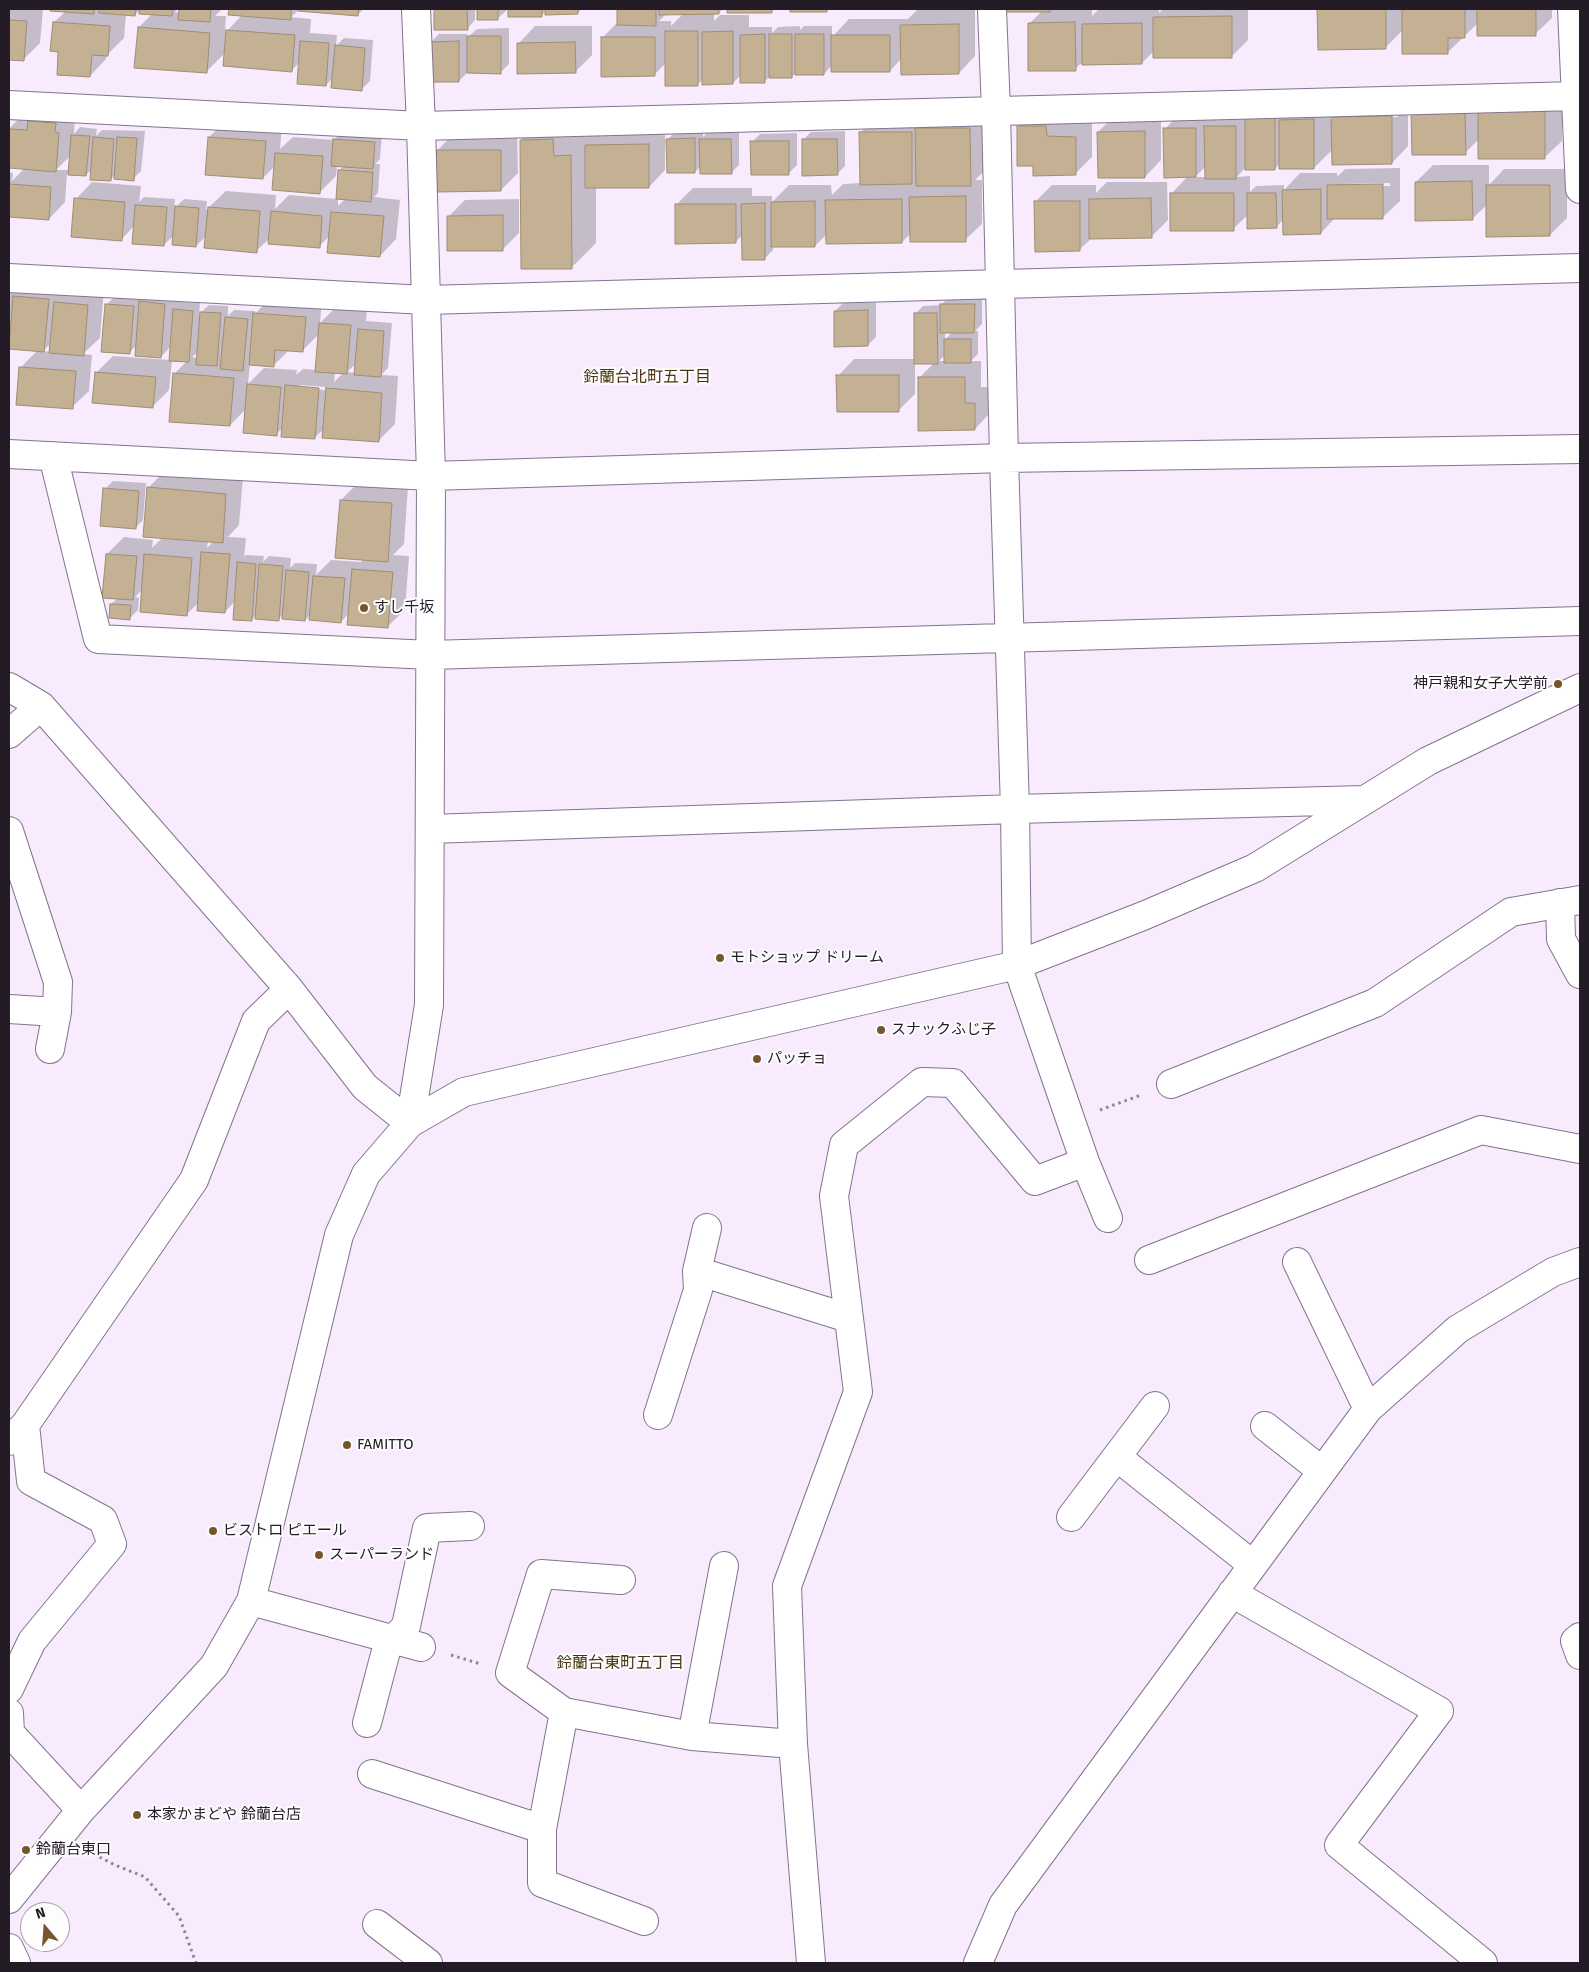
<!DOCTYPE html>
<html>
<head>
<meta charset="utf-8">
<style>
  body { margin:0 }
  #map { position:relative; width:1589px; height:1972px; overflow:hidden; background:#f7ebfd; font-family:"Fira Sans",sans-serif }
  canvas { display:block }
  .frame { position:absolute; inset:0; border:10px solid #231c27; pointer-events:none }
  .north { position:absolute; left:20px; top:1902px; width:50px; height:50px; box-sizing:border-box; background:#fdfdfd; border:1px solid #a6a3a7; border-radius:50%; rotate:342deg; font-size:14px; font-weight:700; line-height:20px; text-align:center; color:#231c27 }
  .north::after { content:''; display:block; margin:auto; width:18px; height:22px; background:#76552c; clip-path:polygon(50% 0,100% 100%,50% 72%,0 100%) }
</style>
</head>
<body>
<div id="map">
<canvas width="1589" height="1972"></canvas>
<div class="frame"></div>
<div class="north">N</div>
</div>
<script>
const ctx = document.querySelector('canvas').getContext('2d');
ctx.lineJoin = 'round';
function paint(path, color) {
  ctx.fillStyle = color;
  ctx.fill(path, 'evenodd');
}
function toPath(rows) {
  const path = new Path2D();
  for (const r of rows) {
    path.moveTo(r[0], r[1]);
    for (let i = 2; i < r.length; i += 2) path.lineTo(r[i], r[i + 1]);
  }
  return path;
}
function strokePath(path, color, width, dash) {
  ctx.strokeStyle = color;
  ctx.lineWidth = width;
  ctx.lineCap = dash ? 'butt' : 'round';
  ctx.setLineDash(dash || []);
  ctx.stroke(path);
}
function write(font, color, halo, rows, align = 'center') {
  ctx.font = font + ' "Fira Sans","Noto Sans JP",sans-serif';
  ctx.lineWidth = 4;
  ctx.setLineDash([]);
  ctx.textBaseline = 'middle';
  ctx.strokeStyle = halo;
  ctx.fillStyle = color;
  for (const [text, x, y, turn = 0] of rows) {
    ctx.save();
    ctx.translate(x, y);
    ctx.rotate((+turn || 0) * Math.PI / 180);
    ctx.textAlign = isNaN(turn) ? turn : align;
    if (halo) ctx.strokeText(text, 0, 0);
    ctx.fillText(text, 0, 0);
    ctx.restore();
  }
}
const shadow = toPath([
  [9,9,43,9,40,43,23,60,9,59],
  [52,9,178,9,175,12,180,13,180,9,222,9,215,16,226,16,225,33,242,15,230,14,230,9,364,9,358,14,299,10,291,17,311,19,310,33,337,35,336,46,344,38,373,40,370,81,362,89,334,77,326,85,299,63,292,70,225,53,206,72,139,27,153,13,140,12,140,9,135,15,126,14,124,38,107,55,106,59,90,76,60,51,54,22,66,11],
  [435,9,475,9,475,20,467,29,436,29],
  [478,9,506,9,506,11,497,19,478,19],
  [509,9,582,9,577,13,546,11,541,16,509,16],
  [618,9,723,9,719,13,714,13,714,21,720,15,749,15,749,27,772,27,772,33,778,27,800,26,800,30,804,26,832,26,832,37,849,19,908,19,918,9,975,9,975,56,959,73,902,58,890,71,832,65,824,74,795,74,792,77,769,77,765,81,741,75,733,83,703,79,697,85,666,63,654,75,602,38,618,22],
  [684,13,671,26,671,21,659,21,666,14],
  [1007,9,1092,9,1092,16,1099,9,1159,9,1159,13,1163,9,1248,9,1248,40,1231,57,1154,51,1142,63,1084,61,1075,69,1029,24,1042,11,1007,11],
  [1319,9,1552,9,1552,18,1535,34,1478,23,1447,53,1403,30,1386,47,1319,48],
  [535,26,592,26,592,55,575,72,519,43],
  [509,28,509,64,501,72,468,72,459,81,431,42,439,34,467,34,467,38,477,29],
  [1562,93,1562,141,1545,157,1479,139,1465,153,1413,112],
  [1408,100,1408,146,1392,163,1333,149,1314,168,1280,163,1275,169,1246,167,1237,177,1250,176,1250,192,1256,186,1284,185,1284,190,1300,173,1337,173,1337,177,1345,169,1400,168,1400,201,1383,217,1335,218,1321,233,1284,219,1276,227,1249,214,1233,229,1171,194,1188,176,1165,129,1181,112,1212,112,1212,120,1222,110,1330,103,1330,120,1349,101],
  [1347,115,1398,115,1398,117,1347,118],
  [1206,166,1206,177,1195,177],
  [1390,183,1390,186,1343,186,1343,184],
  [1035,110,1092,121,1092,157,1075,174,1034,165,1018,127],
  [987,111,987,168,975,180,982,180,982,224,965,240,911,233,902,242,827,234,815,246,773,246,773,250,764,259,743,235,735,242,676,205,693,188,752,188,752,196,772,196,772,202,789,185,831,185,832,195,843,184,861,183,860,133,877,116],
  [25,112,75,116,74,134,80,127,97,129,96,136,102,130,145,131,141,171,133,179,115,175,110,180,92,169,86,175,67,174,65,202,49,219,9,216,9,172,13,173,12,181,25,168,9,167,9,129],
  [71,155,69,170,56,170],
  [546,115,596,131,596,136,603,129,665,128,665,142,676,131,703,130,703,137,709,131,739,131,739,165,731,173,701,166,695,172,668,143,665,143,665,170,649,187,596,187,596,243,571,268,521,140],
  [1115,115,1161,115,1161,160,1145,177,1098,132],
  [226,121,282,125,280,149,293,137,334,140,342,131,382,134,380,159,375,164,380,164,378,193,374,197,400,200,396,239,380,256,330,236,319,246,270,238,256,251,206,236,196,246,174,235,164,245,134,226,121,240,76,199,92,182,141,186,139,202,144,197,175,199,174,209,184,199,207,201,206,210,226,191,276,195,275,209,289,195,337,199,339,170,345,165,337,165,336,176,320,192,275,166,263,178,209,137],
  [338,198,345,199,338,206],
  [845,131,845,166,837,174,803,140,811,132],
  [454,133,517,133,518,173,501,190,438,150],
  [797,133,797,165,789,173,752,142,760,134],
  [1433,165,1489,165,1489,185,1504,169,1567,169,1567,218,1550,235,1488,204,1472,219,1416,182],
  [1107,182,1167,182,1168,220,1151,237,1092,238,1079,250,1035,202,1052,185,1096,185,1096,193],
  [519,199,519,233,503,249,448,217,465,200],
  [9,283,104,288,100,338,83,354,92,355,89,391,72,407,21,367,38,350,11,341,9,343],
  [51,343,51,352,43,351],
  [123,288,181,288,180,302,200,303,199,314,209,305,228,306,228,316,234,310,255,311,255,314,271,297,322,301,320,323,337,306,367,309,366,321,392,323,388,368,381,375,398,376,395,424,378,441,324,429,314,438,283,428,276,434,246,409,230,425,174,374,187,361,172,360,169,390,153,406,96,373,113,356,170,360,171,346,161,357,137,345,129,353,106,305],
  [319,334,317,370,303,369,296,375,297,370,264,368,248,384,250,364,274,365,289,350,302,351],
  [198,352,197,358,192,357],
  [357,363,356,373,347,372],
  [335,372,344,372,334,382],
  [300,385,325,387,325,390,300,388],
  [982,296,982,324,975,331,978,331,978,354,971,361,981,361,981,387,992,387,991,412,975,429,919,378,934,363,915,363,915,394,899,410,838,376,854,359,916,359,915,314,923,306,941,305,949,297],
  [945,332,952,332,945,340],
  [945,355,945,361,939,361],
  [843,303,876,303,876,337,868,345,835,311],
  [165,471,243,477,239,525,228,537,246,538,244,557,246,555,264,556,263,562,269,556,291,558,290,568,295,563,317,564,316,575,331,560,361,562,364,559,341,500,358,483,408,487,404,544,393,555,409,556,405,610,388,626,349,613,341,622,311,614,305,620,284,614,278,619,257,614,252,619,235,601,225,612,199,602,186,615,143,589,135,597,139,598,138,610,130,618,111,604,118,598,107,554,124,537,153,540,152,548,163,537,148,488],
  [208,541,214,541,207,548],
  [113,481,146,483,143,520,135,528,105,489]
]);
const building = toPath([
  [50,9,94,9,94,14,50,11,50,9],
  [99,9,136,9,135,16,99,13,99,9],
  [139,9,173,9,172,16,139,14,139,9],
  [179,9,211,9,210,22,178,20,179,9],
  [229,9,291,9,291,20,228,15,229,9],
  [298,9,359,9,358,16,298,11,298,9],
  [434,9,467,9,468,30,434,30,434,9],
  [477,9,498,9,498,20,477,20,477,9],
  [508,9,542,9,542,17,508,17,508,9],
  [545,9,578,9,578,14,545,15,545,9],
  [617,9,656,9,656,26,617,25,617,9],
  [659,9,719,9,719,14,659,15,659,9],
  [727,9,772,9,772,13,727,13,727,9],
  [790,9,827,9,827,12,790,12,790,9],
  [1006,9,1050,9,1050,12,1006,12,1006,9],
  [1317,9,1386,9,1386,49,1318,50,1317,9],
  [1402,9,1465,9,1465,38,1448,38,1448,54,1402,54,1402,9],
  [1477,9,1536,9,1536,36,1477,36,1477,9],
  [1232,16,1232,58,1153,58,1153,17,1232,16],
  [9,20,27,21,24,61,9,60,9,20],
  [53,22,110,26,108,56,92,55,90,77,57,75,58,52,50,51,53,22],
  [1075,22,1076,71,1028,71,1028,23,1075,22],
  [1142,23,1142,64,1082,65,1082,24,1142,23],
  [959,24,959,74,901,75,900,25,959,24],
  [138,27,210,33,207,73,134,68,138,27],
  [226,30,295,35,292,72,223,66,226,30],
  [665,31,698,31,698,86,665,86,665,31],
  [733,31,733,84,702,85,702,32,733,31],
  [765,34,765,83,740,83,740,35,765,34],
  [769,34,792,34,792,78,769,78,769,34],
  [795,34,824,34,824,75,795,75,795,34],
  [831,35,890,35,890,72,831,72,831,35],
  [467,36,501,36,501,74,467,73,467,36],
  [601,37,655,37,655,76,601,77,601,37],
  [300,41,329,43,326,86,297,84,300,41],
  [459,41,459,82,430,82,430,42,459,41],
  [575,42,576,73,517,74,517,43,575,42],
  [335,45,365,48,362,91,331,88,335,45],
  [1545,109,1545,159,1478,159,1478,110,1545,109],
  [1465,111,1466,155,1412,155,1411,112,1465,111],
  [1392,116,1392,164,1332,165,1331,117,1392,116],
  [1245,118,1275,118,1275,170,1245,170,1245,118],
  [1314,119,1314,169,1279,169,1279,120,1314,119],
  [28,121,56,123,55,132,59,133,56,172,9,168,9,129,27,130,28,121],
  [1017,126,1046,126,1047,136,1076,137,1076,175,1033,176,1033,166,1017,166,1017,126],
  [1204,126,1236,126,1236,179,1205,179,1204,126],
  [915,128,970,128,971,186,916,186,915,128],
  [1163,128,1196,128,1196,177,1164,178,1163,128],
  [1145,131,1145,178,1098,178,1097,132,1145,131],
  [859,132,912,132,912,184,860,185,859,132],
  [71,135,90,136,86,176,68,175,71,135],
  [93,137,114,139,111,181,90,180,93,137],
  [117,137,137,138,134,181,114,179,117,137],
  [208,137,266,141,263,179,205,175,208,137],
  [695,138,695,173,667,173,666,139,695,138],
  [333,139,375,142,373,169,331,166,333,139],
  [553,139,554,156,571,155,572,269,521,269,520,140,553,139],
  [699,139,731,139,732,174,700,174,699,139],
  [802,139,837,139,838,175,802,176,802,139],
  [750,141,789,141,789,175,751,175,750,141],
  [649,144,649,188,585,188,585,145,649,144],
  [436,150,501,150,501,191,437,192,436,150],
  [275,153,323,156,320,194,272,190,275,153],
  [338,170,373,172,371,202,336,199,338,170],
  [1472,181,1473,220,1415,221,1415,182,1472,181],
  [9,184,51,187,49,220,9,217,9,184],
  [1383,184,1383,219,1327,219,1327,185,1383,184],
  [1486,185,1550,185,1550,236,1486,237,1486,185],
  [1321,189,1321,234,1283,235,1282,190,1321,189],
  [1170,193,1234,193,1234,231,1170,231,1170,193],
  [1247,193,1276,193,1277,228,1247,229,1247,193],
  [966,196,966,242,910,242,909,197,966,196],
  [74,198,125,202,122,241,71,237,74,198],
  [1151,198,1152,238,1089,239,1089,199,1151,198],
  [902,199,902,243,826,244,825,200,902,199],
  [815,201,815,247,771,247,771,202,815,201],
  [1034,201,1080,201,1080,251,1035,252,1034,201],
  [765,203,765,260,742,260,741,204,765,203],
  [675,204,736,204,736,243,675,244,675,204],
  [135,205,167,207,164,246,132,244,135,205],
  [175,206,199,208,196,247,172,245,175,206],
  [208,207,260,211,257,253,204,248,208,207],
  [271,211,322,216,320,248,268,244,271,211],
  [331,212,384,216,380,257,327,253,331,212],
  [503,215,503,251,447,251,447,216,503,215],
  [13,296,49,299,44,352,9,349,13,296],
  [139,301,165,304,161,358,135,356,139,301],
  [54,302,88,305,84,356,49,353,54,302],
  [105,304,134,306,130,354,101,352,105,304],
  [940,304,975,304,974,333,940,333,940,304],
  [173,309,193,311,189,362,169,361,173,309],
  [868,310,868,346,834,347,834,311,868,310],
  [200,312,221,313,217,366,196,365,200,312],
  [253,313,306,317,303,352,275,350,274,367,249,365,253,313],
  [914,313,937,313,938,364,914,364,914,313],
  [225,317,248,319,243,371,220,369,225,317],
  [319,323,351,325,347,374,315,372,319,323],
  [358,329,384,331,381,377,354,375,358,329],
  [944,339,971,339,971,363,944,363,944,339],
  [19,367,76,371,73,409,16,405,19,367],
  [95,372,156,377,153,408,92,403,95,372],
  [173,373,234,378,230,426,169,422,173,373],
  [836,375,899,375,899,412,837,412,836,375],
  [918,377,965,377,965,403,975,403,975,430,918,431,918,377],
  [247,384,281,387,277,436,243,433,247,384],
  [285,385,319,388,315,439,281,437,285,385],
  [326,388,382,393,379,442,322,438,326,388],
  [147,487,226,494,223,543,143,537,147,487],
  [103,488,139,491,136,529,100,526,103,488],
  [340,500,392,503,388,562,335,558,340,500],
  [201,552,230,554,225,613,197,611,201,552],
  [106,554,137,556,133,600,102,598,106,554],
  [144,554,192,558,187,616,140,612,144,554],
  [237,562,256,564,252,621,233,620,237,562],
  [259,564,283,566,279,621,255,619,259,564],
  [352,569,393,572,388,628,347,625,352,569],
  [286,570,309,572,305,621,282,619,286,570],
  [313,576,345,578,341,623,309,620,313,576],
  [110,604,131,605,130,620,109,618,110,604]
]);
const path = toPath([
  [1100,1110,1141,1095],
  [451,1655,481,1664],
  [88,1851,115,1865,145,1877,179,1916,196,1963]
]);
const minor = toPath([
  [992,9,996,111,1004,458,1015,809,1017,965,1085,1162,1108,1218],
  [1572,9,1580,189],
  [9,105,421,126,1577,96],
  [9,278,426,300,1580,268],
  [9,454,431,476,1004,458,1580,449],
  [53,456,98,639,430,655,1580,621],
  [9,687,41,706,289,989,365,1087,410,1123,429,1005,431,476,421,126,416,9],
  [9,734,41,706],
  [430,829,1015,809,1365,800],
  [9,831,58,982,57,1012,50,1049],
  [1560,903,1561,939,1580,974],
  [9,1009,57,1012],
  [1171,1084,1375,1003,1511,912,1580,900],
  [1149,1260,1481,1130,1580,1149],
  [1297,1262,1368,1409],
  [697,1271,848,1318],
  [658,1415,698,1290,697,1271,707,1228],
  [1265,1426,1322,1471],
  [9,1441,25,1425,194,1180,256,1021,289,989],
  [1117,1457,1253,1565],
  [1071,1517,1155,1406],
  [621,1580,541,1574,510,1673,564,1712,692,1736,793,1744],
  [1232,1593,1439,1711,1339,1845,1483,1963],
  [251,1601,421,1647],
  [1580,1637,1575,1641,1580,1655],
  [9,1689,32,1641,112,1544,103,1520,31,1481,25,1425],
  [564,1712,542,1829,542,1883,644,1921],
  [9,1713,10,1733,81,1810],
  [367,1723,387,1647,406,1626,427,1528,470,1526],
  [692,1736,724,1566],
  [372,1774,542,1829],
  [9,1899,81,1810,214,1666,251,1601,339,1235,366,1174,410,1123,464,1092,1017,965,1143,916,1255,868,1428,761,1580,688],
  [377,1924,428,1963],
  [9,1948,16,1963],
  [811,1963,793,1744,787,1586,858,1392,834,1196,844,1145,922,1082,953,1083,1035,1181,1085,1162],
  [978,1963,1003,1905,1368,1409,1458,1329,1553,1272,1580,1262]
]);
const markers = [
  [364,608,5,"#76552c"],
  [1558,684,5,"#76552c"],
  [720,958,5,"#76552c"],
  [881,1030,5,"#76552c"],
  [757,1059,5,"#76552c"],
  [347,1445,5,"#76552c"],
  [213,1531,5,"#76552c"],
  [319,1555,5,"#76552c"],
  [137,1815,5,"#76552c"],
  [26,1850,5,"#76552c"]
];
const poiNames = [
  ["すし千坂",374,608],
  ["神戸親和女子大学前",1548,684,"right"],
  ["モトショップ ドリーム",730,958],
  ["スナックふじ子",891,1030],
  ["パッチョ",767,1059],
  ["FAMITTO",357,1445],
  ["ビストロ ピエール",223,1531],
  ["スーパーランド",329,1555],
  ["本家かまどや 鈴蘭台店",147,1815],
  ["鈴蘭台東口",36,1850]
];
const neighbourhoodNames = [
  ["鈴蘭台北町五丁目",647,378],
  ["鈴蘭台東町五丁目",620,1664]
];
paint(shadow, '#0003');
paint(building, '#c4b194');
strokePath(building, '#9e8d71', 1);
strokePath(minor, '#83738d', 30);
strokePath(path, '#8e8493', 3, [2.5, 4]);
strokePath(minor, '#fff', 28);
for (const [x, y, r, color] of markers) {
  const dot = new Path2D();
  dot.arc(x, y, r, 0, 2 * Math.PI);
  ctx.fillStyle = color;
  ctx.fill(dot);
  strokePath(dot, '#fdfdfd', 2);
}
write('15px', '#231c27', '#fdfdfd', poiNames, 'left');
write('16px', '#4c3311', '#fdfdfd', neighbourhoodNames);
</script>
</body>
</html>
